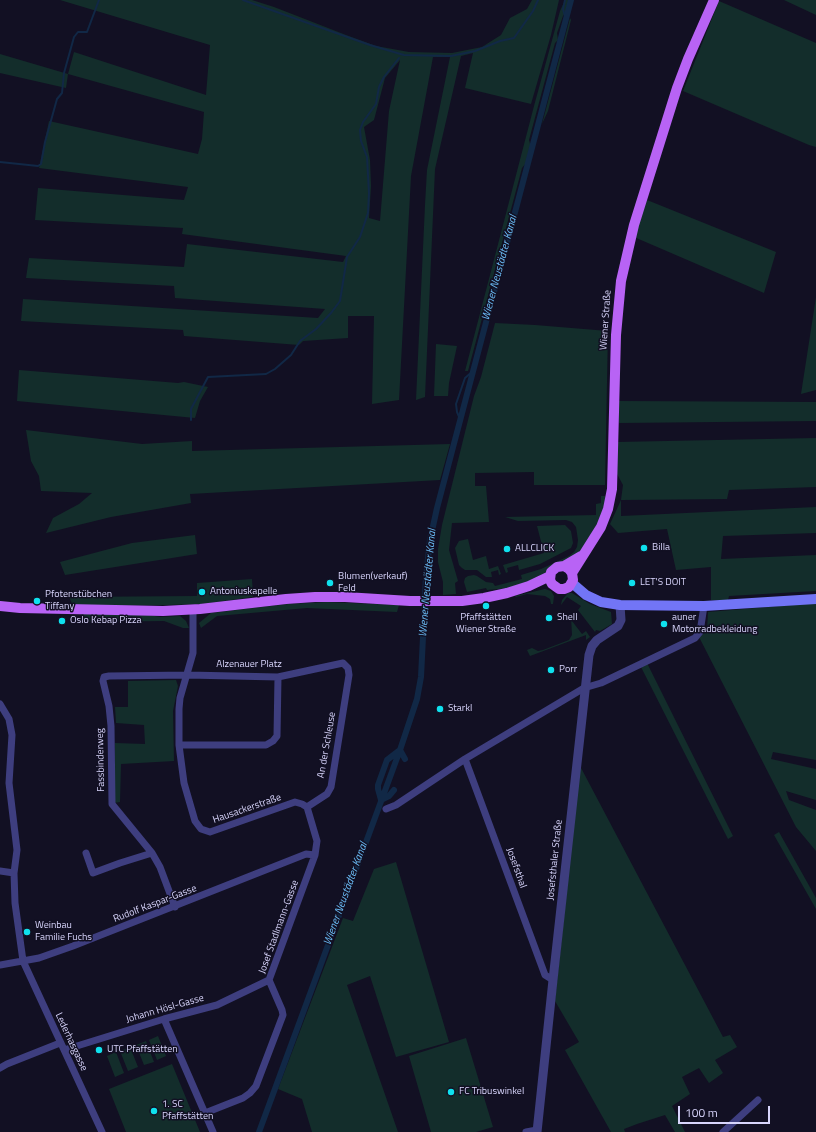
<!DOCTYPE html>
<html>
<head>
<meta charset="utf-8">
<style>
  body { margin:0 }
  #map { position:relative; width:816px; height:1132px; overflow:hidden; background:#121023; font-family:"Titillium Web",sans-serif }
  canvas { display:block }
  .scale { position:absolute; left:678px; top:1106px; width:92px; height:18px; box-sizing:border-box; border:2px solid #d8d5fc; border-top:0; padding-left:5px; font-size:12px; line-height:14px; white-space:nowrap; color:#d8d5fc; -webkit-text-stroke:3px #121023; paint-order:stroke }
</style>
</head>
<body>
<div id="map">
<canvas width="816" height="1132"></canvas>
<div class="scale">100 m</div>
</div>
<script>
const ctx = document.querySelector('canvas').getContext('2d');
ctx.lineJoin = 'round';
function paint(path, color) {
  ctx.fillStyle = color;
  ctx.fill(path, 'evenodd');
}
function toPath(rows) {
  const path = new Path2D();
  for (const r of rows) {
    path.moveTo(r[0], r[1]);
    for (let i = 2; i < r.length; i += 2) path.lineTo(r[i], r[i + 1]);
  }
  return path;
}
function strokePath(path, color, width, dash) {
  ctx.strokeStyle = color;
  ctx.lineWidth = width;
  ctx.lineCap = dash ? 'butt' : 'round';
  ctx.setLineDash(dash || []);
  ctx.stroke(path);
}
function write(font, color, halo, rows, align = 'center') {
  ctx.font = font + ' "Titillium Web",sans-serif';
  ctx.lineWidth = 3;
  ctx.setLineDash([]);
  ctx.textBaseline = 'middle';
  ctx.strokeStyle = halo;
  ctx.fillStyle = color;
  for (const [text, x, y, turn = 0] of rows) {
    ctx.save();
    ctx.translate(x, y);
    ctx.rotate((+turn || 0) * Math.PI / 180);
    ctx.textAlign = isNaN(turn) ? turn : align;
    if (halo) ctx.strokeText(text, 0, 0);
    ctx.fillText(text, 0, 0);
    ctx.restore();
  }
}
const green = toPath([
  [60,0,252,0,274,7,346,35,376,46,409,52,452,53,482,47,501,35,510,18,527,9,532,0,559,0,551,35,531,104,465,88,473,53,461,56,435,169,425,397,416,400,425,205,427,170,450,57,433,57,411,176,399,400,372,404,374,316,348,316,348,338,303,341,299,345,184,336,183,330,21,321,23,299,318,318,325,309,175,298,174,286,26,278,29,258,184,267,187,244,343,262,346,256,182,234,183,228,35,220,38,188,184,200,188,187,39,168,49,121,198,154,202,139,204,112,68,74,66,88,0,73,0,54,68,74,74,52,206,95,210,45],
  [400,60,389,111,380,221,369,218,371,186,370,160,364,127,374,120,385,78],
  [565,0,569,0,567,9,563,16,557,33,558,40,555,43,529,140,531,147,527,162,522,168,468,371,465,371,534,106,560,11],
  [784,0,816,0,816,15],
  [719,1,816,43,816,147,809,145,683,91],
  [570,18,571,20,548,111,542,124],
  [647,200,776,252,764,293,634,237],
  [816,297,816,390,801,394],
  [495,323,535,325,608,331,605,485,534,485,534,472,475,473,475,486,486,486,489,522,452,523,449,550,458,581,455,583,456,594,443,595,443,582,438,562,438,549,442,525,474,396,481,377],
  [436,344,457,346,449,383,448,396,434,396],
  [19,370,178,383,184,382,208,387,200,401,195,418,17,401],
  [619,401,816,402,816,421,619,423],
  [26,430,142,444,192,441,192,451,450,444,440,480,190,494,191,503,111,517,46,533,53,518,79,504,92,493,41,491,39,476,31,461],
  [816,438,816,487,729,490,727,499,621,500,621,516,816,507,816,533,723,536,721,559,816,555,816,591,729,596,728,600,711,600,711,567,676,570,667,529,618,533,610,524,621,500,623,485,617,474,617,442],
  [601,496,605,496,606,499,601,518,586,545,577,554,537,579,509,588,487,590,486,588,467,592,464,582,465,578,468,576,474,575,477,576,486,582,493,583,495,586,522,579,521,575,541,569,569,556,574,552,577,547,578,540,576,527,572,522,566,520,518,521,505,517,596,515,596,504,601,503],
  [565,525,571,531,573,543,571,548,540,564,519,570,518,565,507,568,508,572,506,573,503,565,544,553,537,526],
  [195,535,197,554,65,575,60,562,132,543],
  [468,539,473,560,486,556,489,569,498,566,501,574,499,575,498,570,491,572,492,577,486,577,477,570,465,570,462,568,459,565,455,548,459,541],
  [252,579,253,597,201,604,167,605,73,606,69,597,197,596,197,583],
  [545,589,551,591,554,596,553,604,551,604,550,599,545,596,527,594,516,597,515,596],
  [568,593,572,593,590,604,611,612,612,624,600,631,596,630,595,632,578,610,581,606,567,597,561,605,562,600],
  [327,602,399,605,397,612,307,608,217,616,201,628,199,623,211,613,288,604],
  [816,603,816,760,773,752,771,759,816,769,816,800,786,791,789,800,816,810,816,851,796,827,699,637,707,631,708,612],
  [138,613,160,617,180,616,186,621,189,628,183,628,164,621,82,622,81,614],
  [574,615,576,618,572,621,582,634,586,631,590,637,586,640,586,635,530,656,527,650,532,648,538,651,543,650,569,640,572,635,571,617],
  [647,663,733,836,728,839,640,665],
  [176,680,178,686,173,711,174,761,121,764,120,802,114,803,115,743,145,744,144,725,116,723,115,707,128,707,128,681],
  [580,766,723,1037,730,1035,737,1047,715,1060,723,1073,709,1083,699,1068,682,1077,690,1094,672,1106,685,1132,675,1132,665,1115,637,1124,624,1129,625,1132,611,1132,565,1050,579,1042,555,1001],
  [779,832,816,898,816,909,774,835],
  [396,862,449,1042,396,1057,370,976,347,985,398,1132,312,1132,302,1099,278,1089,343,918,353,921,374,869],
  [158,1036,166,1056,157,1060,149,1040],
  [466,1038,493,1127,476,1132,431,1132,409,1056],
  [146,1041,154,1062,144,1065,136,1045],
  [130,1047,138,1067,128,1071,120,1051],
  [116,1052,124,1073,115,1077,107,1056],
  [172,1064,200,1132,126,1132,109,1089]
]);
const stream = toPath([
  [243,0,370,45,404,55,451,56,475,51,500,41,514,38,533,11,538,0],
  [565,0,563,9,566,20],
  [0,162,38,166,41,164,45,142,57,99,62,93,64,73,74,37,78,32,87,32,99,0],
  [460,419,457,412,456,404,465,378,473,371],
  [191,420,191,409,208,377,266,374,275,369,291,355,300,341,316,329,331,313,340,301,347,257,360,237,368,213,369,193,367,157,361,141,360,130,363,122,376,104,379,87,384,77,399,58]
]);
const canal = toPath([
  [394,790,389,796,381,800,378,789,378,785,387,760,400,750,405,759],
  [259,1132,400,750,417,699,421,677,426,577,430,540,437,508,571,0]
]);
const minor = toPath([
  [193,610,193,653,180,698,179,709,179,745,184,783,195,821,201,829,210,832,295,802,302,804,307,807,317,841,315,855,269,980,282,1010,283,1015,256,1086,250,1093,243,1098,205,1113],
  [0,704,9,719,12,735,9,783,17,850,14,873,15,903,23,961,102,1132],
  [179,745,266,745,273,741,277,736,278,677],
  [465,759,545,975,553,980],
  [386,809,396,805,465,759,584,688,601,683,695,638,700,632,704,606],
  [86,853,93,873,120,863,152,853],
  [0,871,14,873],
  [175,907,160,867,152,853,112,804,111,726,109,706,103,681,104,677,109,676,188,675,278,677,343,663,348,668,349,675,331,787,327,794,307,807],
  [0,965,39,958,73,946,306,854,315,855],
  [164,1019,213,1132],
  [64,1050,164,1019,217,1005,269,980],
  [0,1068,7,1064,60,1043],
  [526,1132,537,1130],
  [723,1132,758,1100]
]);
const tertiary = toPath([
  [537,1132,553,980,589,655,592,646,597,640,618,626,621,620,620,605]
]);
const secondary = toPath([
  [572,583,586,595,601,602,620,605,704,606,816,599]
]);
const primary = toPath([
  [564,566,569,569,572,573,573,580,569,587,564,589,559,589,552,584,550,580,551,572,557,567,564,566,581,556],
  [572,573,601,527,608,509,612,489,616,335,621,281,634,225,677,88,688,59,714,0],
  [0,606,20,608,163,611,200,609,286,599,315,597,345,597,410,601,462,601,484,598,507,593,529,586,550,576]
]);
const markers = [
  [644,548,4,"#0fe1ee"],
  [507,549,4,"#0fe1ee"],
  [330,583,4,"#0fe1ee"],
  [632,583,4,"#0fe1ee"],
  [202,592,4,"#0fe1ee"],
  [37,601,4,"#0fe1ee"],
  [486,606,4,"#0fe1ee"],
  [549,618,4,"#0fe1ee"],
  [62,621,4,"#0fe1ee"],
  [664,624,4,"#0fe1ee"],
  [551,670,4,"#0fe1ee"],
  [440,709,4,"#0fe1ee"],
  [27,932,4,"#0fe1ee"],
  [99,1050,4,"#0fe1ee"],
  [451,1092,4,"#0fe1ee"],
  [154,1111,4,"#0fe1ee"]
];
const streetNames = [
  ["Wiener Straße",606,320,-86],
  ["Alzenauer Platz",249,665],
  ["An der Schleuse",327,745,-80],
  ["Fassbinderweg",101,760,-91],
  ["Hausackerstraße",247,809,-19],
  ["Josefsthaler Straße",555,860,-84],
  ["Josefsthal",516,868,70],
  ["Rudolf Kaspar-Gasse",155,904,-21],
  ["Josef Stadlmann-Gasse",279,927,-70],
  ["Johann Hösl-Gasse",165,1009,-16],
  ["Lederhasgasse",71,1042,65]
];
const poiNames = [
  ["Billa",652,548],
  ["ALLCLICK",515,549],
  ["Blumen(verkauf)",338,577],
  ["Feld",338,589],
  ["LET'S DOIT",640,583],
  ["Antoniuskapelle",210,592],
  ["Pfotenstübchen",45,595],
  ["Tiffany",45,607],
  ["Pfaffstätten",486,618,"center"],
  ["Wiener Straße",486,630,"center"],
  ["Shell",557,618],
  ["auner",672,618],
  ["Motorradbekleidung",672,630],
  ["Oslo Kebap Pizza",70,621],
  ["Porr",559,670],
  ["Starkl",448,709],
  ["Weinbau",35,926],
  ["Familie Fuchs",35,938],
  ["UTC Pfaffstätten",107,1050],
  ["FC Tribuswinkel",459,1092],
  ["1. SC",162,1105],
  ["Pfaffstätten",162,1117]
];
const waterNames = [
  ["Wiener Neustädter Kanal",500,268,-75],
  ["Wiener Neustädter Kanal",428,583,-85],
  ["Wiener Neustädter Kanal",346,894,-70]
];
paint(green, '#132d2b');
strokePath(stream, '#112846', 2);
strokePath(canal, '#112846', 6);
strokePath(minor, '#3e3e7f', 7);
strokePath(tertiary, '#3e3e7f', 9);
strokePath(secondary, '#7275f6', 10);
strokePath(primary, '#b863f5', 10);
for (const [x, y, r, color] of markers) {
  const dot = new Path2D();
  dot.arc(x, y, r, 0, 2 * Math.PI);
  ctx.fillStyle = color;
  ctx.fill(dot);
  strokePath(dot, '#121023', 1.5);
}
write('10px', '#d8d5fc', '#121023', streetNames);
write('10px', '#d8d5fc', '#121023', poiNames, 'left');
write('italic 11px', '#6abbf5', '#121023', waterNames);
</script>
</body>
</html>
